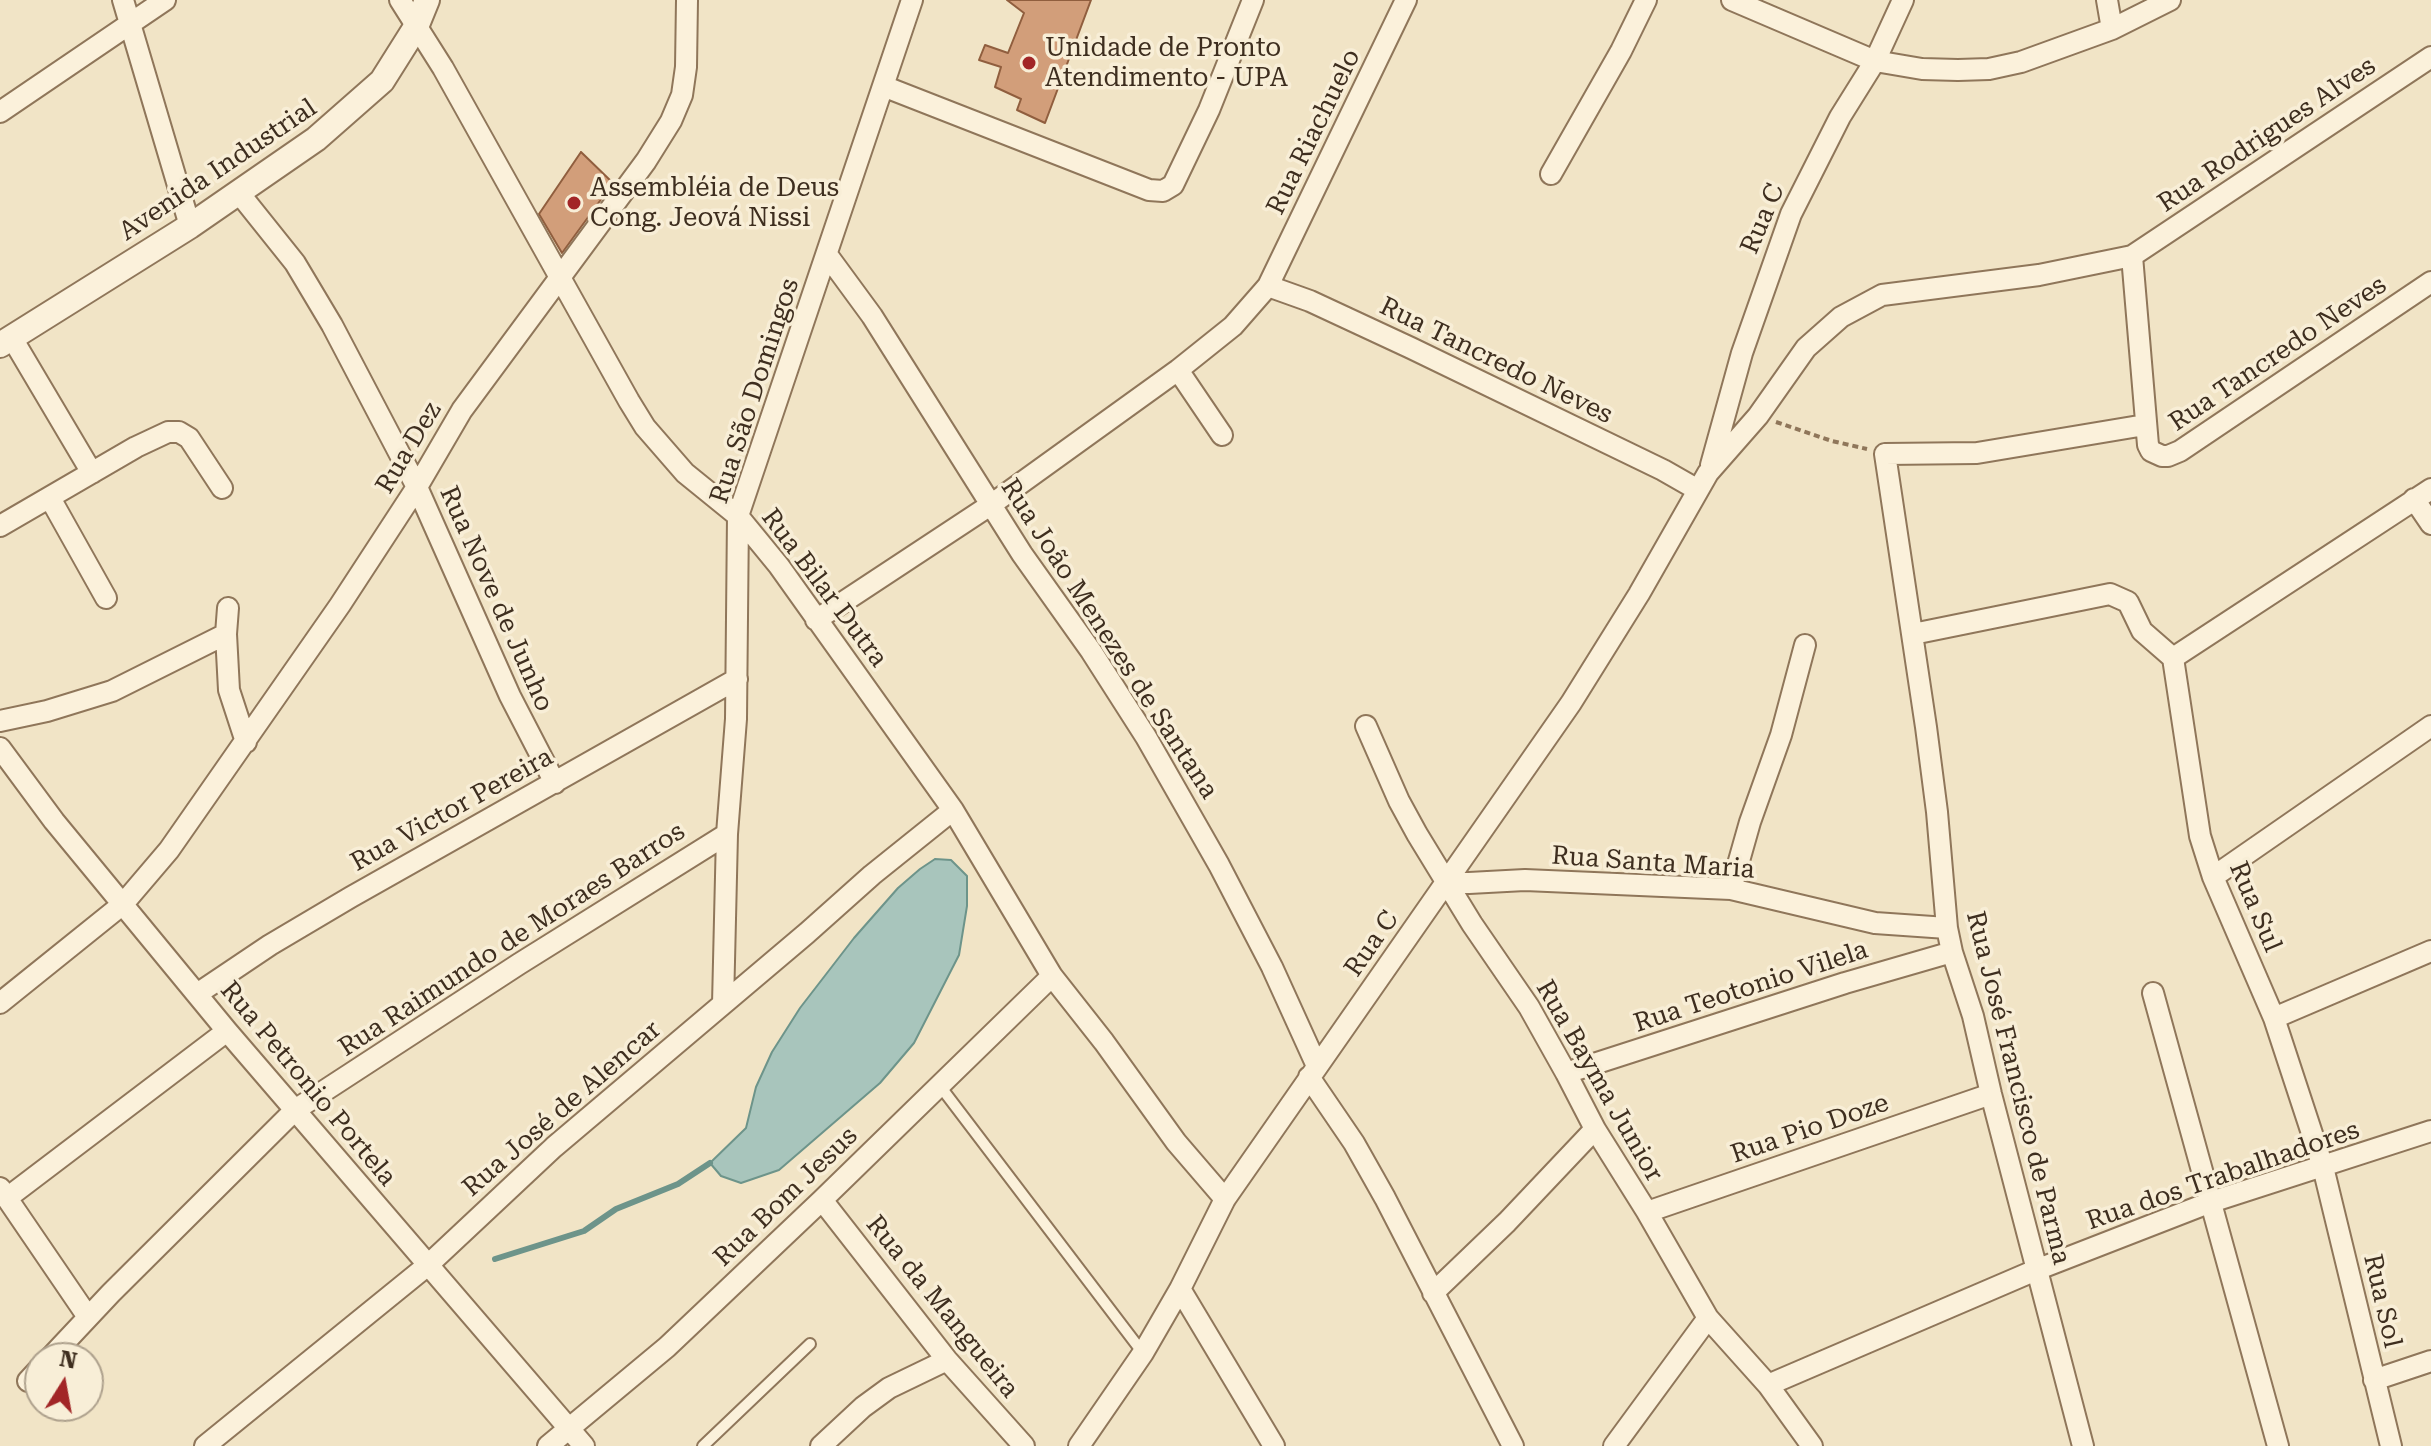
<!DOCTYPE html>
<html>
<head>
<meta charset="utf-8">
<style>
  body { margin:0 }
  #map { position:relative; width:2431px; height:1446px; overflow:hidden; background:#f1e4c6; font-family:"Roboto Serif",serif }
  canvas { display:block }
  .north { position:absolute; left:24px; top:1342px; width:80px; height:80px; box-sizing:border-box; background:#f8eed7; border:2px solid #aea18d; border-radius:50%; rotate:11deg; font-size:22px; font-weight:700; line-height:32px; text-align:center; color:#3e2e1f }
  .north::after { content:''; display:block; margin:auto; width:28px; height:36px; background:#a22627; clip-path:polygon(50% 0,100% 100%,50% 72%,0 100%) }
</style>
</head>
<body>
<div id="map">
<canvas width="2431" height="1446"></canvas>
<div class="north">N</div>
</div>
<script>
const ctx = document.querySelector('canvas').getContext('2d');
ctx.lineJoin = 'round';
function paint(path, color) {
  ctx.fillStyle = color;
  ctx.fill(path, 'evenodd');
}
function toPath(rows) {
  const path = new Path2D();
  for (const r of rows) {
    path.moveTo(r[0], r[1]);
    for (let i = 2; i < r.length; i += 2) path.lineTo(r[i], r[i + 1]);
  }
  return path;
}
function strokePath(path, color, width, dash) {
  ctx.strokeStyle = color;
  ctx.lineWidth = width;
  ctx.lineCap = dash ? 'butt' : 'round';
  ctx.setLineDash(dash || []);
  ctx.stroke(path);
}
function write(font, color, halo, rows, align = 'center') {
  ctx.font = font + ' "Roboto Serif",serif';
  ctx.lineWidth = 7;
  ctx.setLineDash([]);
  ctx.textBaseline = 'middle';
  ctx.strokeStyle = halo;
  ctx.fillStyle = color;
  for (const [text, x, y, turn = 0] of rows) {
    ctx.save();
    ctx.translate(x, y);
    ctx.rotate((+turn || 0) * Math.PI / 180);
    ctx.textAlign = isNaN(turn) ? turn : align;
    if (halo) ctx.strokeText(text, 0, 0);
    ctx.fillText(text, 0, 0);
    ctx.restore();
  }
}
const water = toPath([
  [935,859,951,860,967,876,967,906,959,955,914,1043,880,1083,779,1170,741,1183,721,1176,710,1163,746,1128,756,1087,772,1052,800,1008,854,938,898,888,920,869,935,859]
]);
const stream = toPath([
  [495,1259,584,1231,616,1209,678,1184,710,1163]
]);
const building = toPath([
  [1007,0,1091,0,1045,123,1017,110,1021,99,995,87,1001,67,979,60,985,45,1008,53,1024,13,1007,0],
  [581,152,613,183,562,253,539,214,581,152]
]);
const path = toPath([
  [1776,422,1832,441,1867,449]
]);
const service = toPath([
  [940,1086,1143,1353],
  [703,1446,810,1344]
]);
const minor = toPath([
  [123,0,190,226],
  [400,0,443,68,629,401,645,427,685,473,738,516,779,566,953,810,1052,976,1104,1042,1176,1142,1225,1199],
  [1732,0,1875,61,1922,69,1958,70,1989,69,2021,62,2112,29,2170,0],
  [2107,0,2112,29],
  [883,86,1149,190,1163,191,1173,185,1209,110,1253,0],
  [0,112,165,0],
  [1551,174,1621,51,1646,0],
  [239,193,295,263,332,325,417,487,510,696,555,783],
  [828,256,872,316,1022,554,1091,651,1146,737,1219,865,1272,967,1317,1066],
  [2132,256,2148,445,2151,451,2162,456,2168,456,2180,451,2431,282],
  [1268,286,1310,301,1411,348,1663,470,1698,490],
  [12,338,92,473],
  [1178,370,1222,435],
  [1711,465,1742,353,1791,214,1840,117,1875,61,1903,0],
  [50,498,106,598],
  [2414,499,2431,524],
  [0,526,136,447,168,432,179,432,189,438,222,488],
  [228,608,226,634,229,690,246,742],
  [816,620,992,504,1178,370,1233,326,1268,286,1406,0],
  [1913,634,2110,594,2128,602,2142,631,2173,658],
  [2173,658,2200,836,2213,877,2274,1018,2323,1167,2391,1446],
  [2173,658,2431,489],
  [0,721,47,711,112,691,226,634],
  [1366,726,1399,801,1417,834,1472,924,1529,1007,1566,1073,1595,1129,1647,1212,1708,1318,1768,1385,1812,1446],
  [0,748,54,821,227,1031,584,1446],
  [2213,877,2431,726],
  [1448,882,1469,883,1525,880,1731,889,1875,923,1947,928],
  [1731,889,1750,822,1781,735,1805,645],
  [2153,993,2278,1446],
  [197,994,270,945,351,897,737,679],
  [0,1003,123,904,169,850,340,605,417,487,462,410,646,161,671,121,682,95,686,67,687,0],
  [723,1004,727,834,736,719,738,516,912,0],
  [2274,1018,2431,951],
  [1566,1073,1845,983,1952,952],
  [1309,1077,1354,1143,1385,1198,1513,1446],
  [0,1188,88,1317],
  [7,1198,227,1031],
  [822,1200,947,1360,1024,1446],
  [1647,1212,1991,1094],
  [1180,1289,1274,1446],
  [1433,1293,1507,1222,1595,1129],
  [50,1358,111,1293,295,1110,519,964,727,834],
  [2374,1380,2431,1361],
  [28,1381,40,1368],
  [1768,1385,2036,1270,2211,1202,2431,1131],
  [205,1446,428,1265,554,1147,807,933,872,875,953,810],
  [548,1446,667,1347,822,1200,1052,976],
  [821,1446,863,1407,889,1388,947,1360],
  [1079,1446,1143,1353,1180,1289,1225,1199,1571,703,1639,594,1708,473,1758,416,1806,348,1841,317,1882,295,2039,275,2132,256,2431,57],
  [1614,1446,1708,1318],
  [2083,1446,1991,1094,1973,1016,1952,952,1947,928,1937,812,1926,727,1885,454,1977,453,2145,425]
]);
const tertiary = toPath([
  [0,345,190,226,316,139,382,81,416,27,427,0]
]);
const markers = [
  [1029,63,8,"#a22627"],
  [574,203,8,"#a22627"]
];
const poiNames = [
  ["Unidade de Pronto",1045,48],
  ["Atendimento - UPA",1045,78],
  ["Assembléia de Deus",590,188],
  ["Cong. Jeová Nissi",590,218]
];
const streetNames = [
  ["Rua Riachuelo",1314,132,-64],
  ["Rua Rodrigues Alves",2267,135,-34],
  ["Avenida Industrial",218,170,-34],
  ["Rua C",1763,219,-67],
  ["Rua Tancredo Neves",2278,354,-34],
  ["Rua Tancredo Neves",1496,361,26],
  ["Rua São Domingos",755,391,-72],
  ["Rua Dez",409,448,-59],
  ["Rua Bilar Dutra",824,588,53],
  ["Rua Nove de Junho",496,599,66],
  ["Rua João Menezes de Santana",1109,639,57],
  ["Rua Victor Pereira",452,810,-29],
  ["Rua Santa Maria",1653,863,4],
  ["Rua Sul",2255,907,67],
  ["Rua Raimundo de Moraes Barros",512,940,-33],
  ["Rua C",1372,944,-55],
  ["Rua Teotonio Vilela",1751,987,-18],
  ["Rua Bayma Junior",1599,1081,60],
  ["Rua Petronio Portela",308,1084,50],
  ["Rua José Francisco de Parma",2018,1088,76],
  ["Rua José de Alencar",562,1109,-41],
  ["Rua Pio Doze",1810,1129,-19],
  ["Rua dos Trabalhadores",2223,1176,-19],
  ["Rua Bom Jesus",786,1197,-44],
  ["Rua Sol",2382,1301,77],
  ["Rua da Mangueira",942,1307,51]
];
paint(water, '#a8c5bc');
strokePath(water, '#6d948a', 2);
strokePath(stream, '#6d948a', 6);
paint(building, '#d29e7a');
strokePath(building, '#905e3e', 2);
strokePath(service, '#8f765a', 14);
strokePath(minor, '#8f765a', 24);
strokePath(tertiary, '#8f765a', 28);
strokePath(path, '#8f765a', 4, [6, 4]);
strokePath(service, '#fbf1db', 10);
strokePath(minor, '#fbf1db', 20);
strokePath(tertiary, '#fbf1db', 24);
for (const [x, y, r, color] of markers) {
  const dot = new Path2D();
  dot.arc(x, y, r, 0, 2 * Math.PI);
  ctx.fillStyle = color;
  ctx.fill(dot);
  strokePath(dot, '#f8eed7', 3);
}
write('26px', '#3e2e1f', '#f8eed7', poiNames, 'left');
write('26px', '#3e2e1f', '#f8eed7', streetNames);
</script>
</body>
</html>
